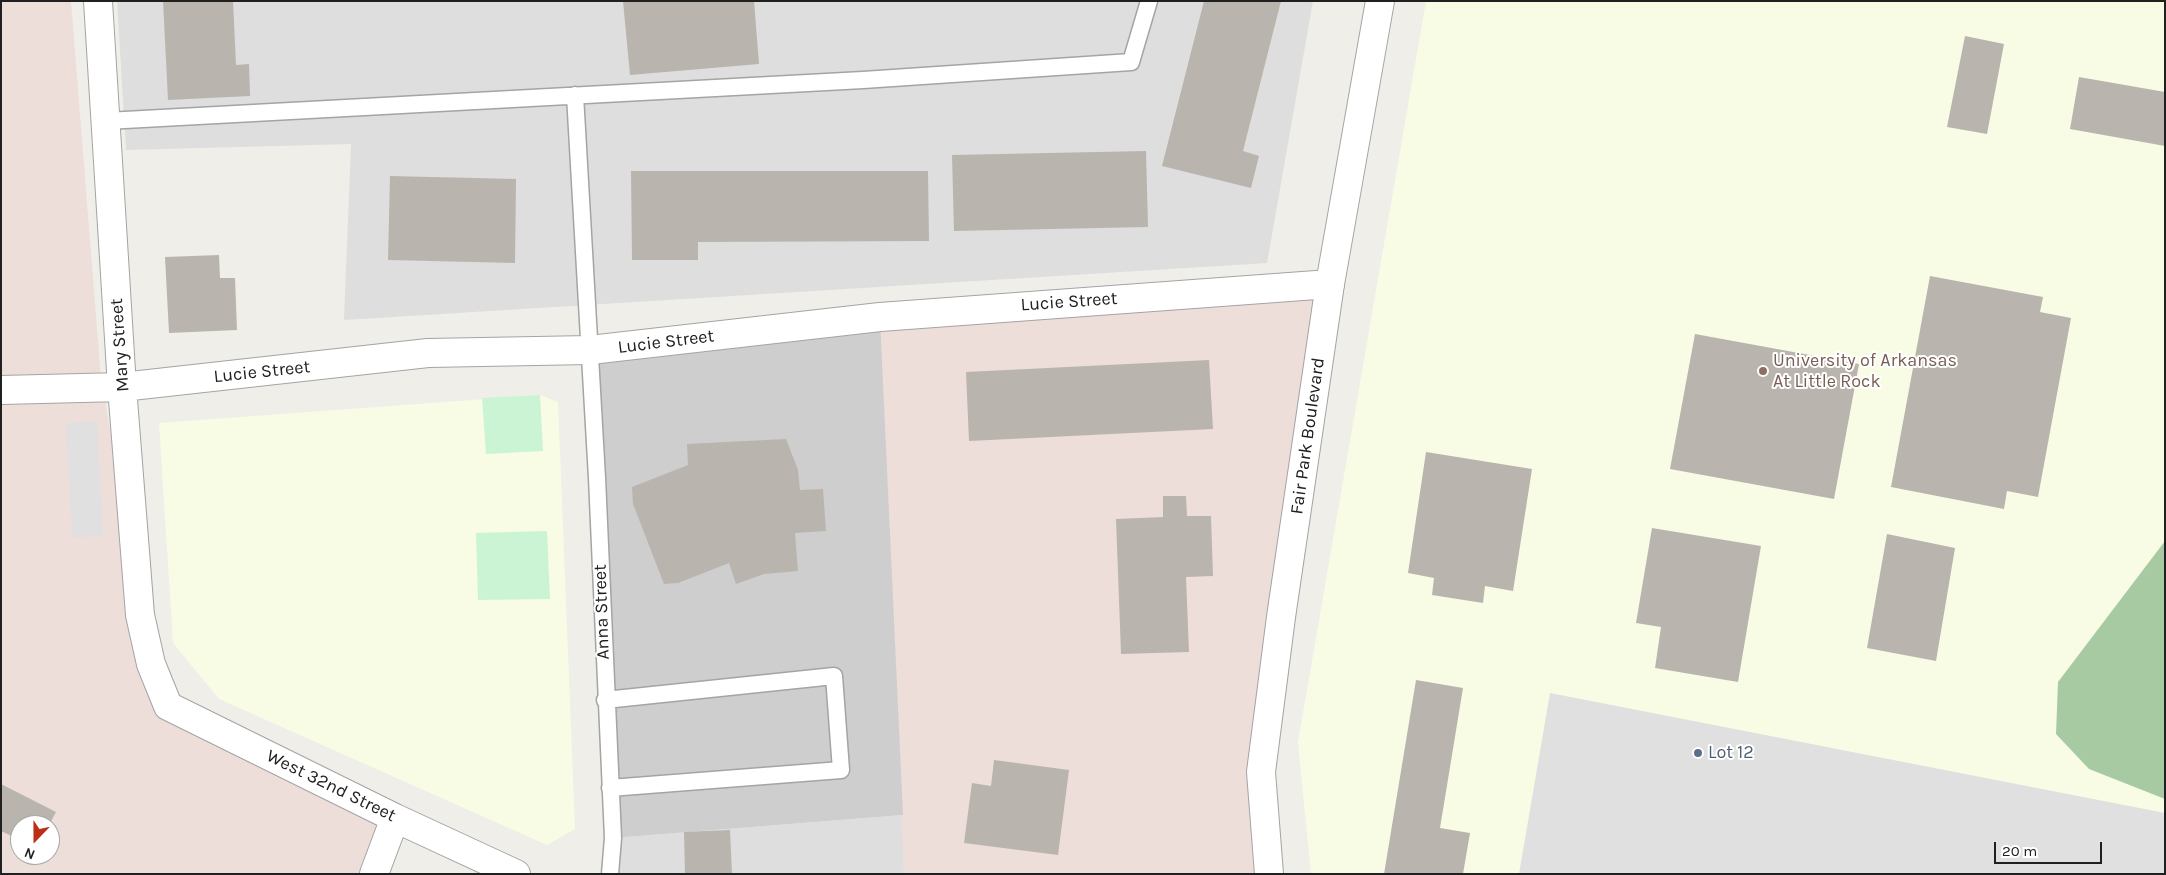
<!DOCTYPE html>
<html>
<head>
<meta charset="utf-8">
<style>
  body { margin:0 }
  #map { position:relative; width:2166px; height:875px; overflow:hidden; background:#f0eee8; font-family:Karla,sans-serif }
  canvas { display:block }
  .frame { position:absolute; inset:0; border:2px solid #202020; pointer-events:none }
  .north { position:absolute; left:10px; top:815px; width:50px; height:50px; box-sizing:border-box; background:#fff; border:1px solid #a6a6a6; border-radius:50%; rotate:202deg; font-size:14px; font-weight:700; line-height:20px; text-align:center; color:#202020 }
  .north::after { content:''; display:block; margin:auto; width:18px; height:22px; background:#bb2f16; clip-path:polygon(50% 0,100% 100%,50% 72%,0 100%) }
  .scale { position:absolute; left:1994px; top:842px; width:108px; height:22px; box-sizing:border-box; border:2px solid #202020; border-top:0; padding-left:6px; font-size:15px; line-height:18px; white-space:nowrap; color:#202020; -webkit-text-stroke:4px #fff; paint-order:stroke }
</style>
</head>
<body>
<div id="map">
<canvas width="2166" height="875"></canvas>
<div class="frame"></div>
<div class="north">N</div>
<div class="scale">20 m</div>
</div>
<script>
const ctx = document.querySelector('canvas').getContext('2d');
ctx.lineJoin = 'round';
function paint(path, color) {
  ctx.fillStyle = color;
  ctx.fill(path, 'evenodd');
}
function toPath(rows) {
  const path = new Path2D();
  for (const r of rows) {
    path.moveTo(r[0], r[1]);
    for (let i = 2; i < r.length; i += 2) path.lineTo(r[i], r[i + 1]);
  }
  return path;
}
function strokePath(path, color, width, dash) {
  ctx.strokeStyle = color;
  ctx.lineWidth = width;
  ctx.lineCap = dash ? 'butt' : 'round';
  ctx.setLineDash(dash || []);
  ctx.stroke(path);
}
function write(font, color, halo, rows, align = 'center') {
  ctx.font = font + ' Karla,sans-serif';
  ctx.lineWidth = 4;
  ctx.setLineDash([]);
  ctx.textBaseline = 'middle';
  ctx.strokeStyle = halo;
  ctx.fillStyle = color;
  for (const [text, x, y, turn = 0] of rows) {
    ctx.save();
    ctx.translate(x, y);
    ctx.rotate((+turn || 0) * Math.PI / 180);
    ctx.textAlign = isNaN(turn) ? turn : align;
    if (halo) ctx.strokeText(text, 0, 0);
    ctx.fillText(text, 0, 0);
    ctx.restore();
  }
}
const residential = toPath([
  [117,1,1313,1,1267,263,344,320,351,144,126,150],
  [903,815,904,874,610,874,613,838]
]);
const commercial = toPath([
  [1,1,71,1,101,379,151,664,159,685,395,818,372,874,1,874],
  [20,825,50,825,50,855,20,855],
  [1330,284,1261,772,1271,874,904,874,880,317]
]);
const education = toPath([
  [1426,1,2165,1,2165,874,1311,874,1298,742],
  [540,395,558,402,575,829,547,845,219,699,173,643,159,423]
]);
const religious = toPath([
  [880,317,903,815,613,838,590,350]
]);
const forest = toPath([
  [2165,541,2165,799,2089,769,2056,734,2058,682]
]);
const park = toPath([
  [540,395,543,451,486,454,482,398],
  [547,531,550,599,478,600,476,533]
]);
const parking = toPath([
  [97,421,103,536,72,538,66,423],
  [1550,693,2165,813,2165,874,1519,874]
]);
const building = toPath([
  [163,1,233,1,236,65,249,64,250,96,168,100],
  [623,1,754,1,759,64,630,75],
  [1204,1,1281,1,1243,151,1259,156,1251,188,1162,166],
  [1965,36,2004,44,1987,134,1947,127],
  [2079,77,2165,92,2165,146,2070,129],
  [1146,151,1148,227,954,231,952,155],
  [631,171,928,171,929,241,698,242,698,260,632,260],
  [390,176,516,179,515,263,388,260],
  [219,255,220,278,235,278,237,330,169,333,165,257],
  [1930,276,2043,297,2040,312,2071,318,2038,497,2007,491,2004,509,1891,487],
  [1695,334,1859,364,1834,499,1670,469],
  [1209,360,1213,429,969,441,966,372],
  [786,439,798,470,800,490,823,489,826,531,795,533,798,571,764,574,736,584,729,563,678,583,664,584,633,504,632,487,688,465,687,444],
  [1426,452,1532,469,1513,591,1485,586,1483,603,1432,595,1434,578,1408,573],
  [1163,496,1186,496,1187,516,1211,516,1213,576,1186,577,1189,652,1121,654,1116,519,1163,517],
  [1652,528,1761,546,1738,682,1655,668,1661,627,1636,623],
  [1887,534,1955,548,1936,661,1867,648],
  [1416,680,1463,688,1440,828,1470,833,1463,874,1384,874],
  [994,760,1069,770,1058,855,964,843,972,783,991,786],
  [1,784,56,812,49,825,20,825,20,840,1,831],
  [730,830,732,874,685,874,684,832]
]);
const service = toPath([
  [575,95,597,478,613,838,610,874],
  [106,121,863,80,1131,62,1149,1],
  [605,700,834,676,841,770,610,788]
]);
const minor = toPath([
  [98,1,122,387,140,615,151,664,168,706,395,818,516,874],
  [1,390,122,387,428,353,590,350,880,317,1330,284],
  [374,874,395,818]
]);
const tertiary = toPath([
  [1269,874,1261,772,1281,617,1330,284,1380,1]
]);
const markers = [
  [1763,371,5,"#8d6e63"],
  [1698,753,5,"#5c6f8a"]
];
const streetNames = [
  ["Lucie Street",1069,302,-4],
  ["Lucie Street",666,342,-7],
  ["Mary Street",120,345,-94],
  ["Lucie Street",262,372,-6],
  ["Fair Park Boulevard",1308,436,-82],
  ["Anna Street",602,612,-92],
  ["West 32nd Street",331,786,26]
];
const educationNames = [
  ["University of Arkansas",1773,361],
  ["At Little Rock",1773,382]
];
const serviceNames = [
  ["Lot 12",1708,753]
];
paint(residential, '#dedede');
paint(commercial, '#eededa');
paint(education, '#f8fce5');
paint(religious, '#cecece');
paint(forest, '#a7caa2');
paint(park, '#cbf4d4');
paint(parking, '#e0e0e0');
paint(building, '#b9b5ae');
strokePath(service, '#a4a4a4', 19);
strokePath(minor, '#a4a4a4', 30);
strokePath(tertiary, '#a4a4a4', 30);
strokePath(service, '#fff', 16);
strokePath(minor, '#fff', 28);
strokePath(tertiary, '#fff', 28);
for (const [x, y, r, color] of markers) {
  const dot = new Path2D();
  dot.arc(x, y, r, 0, 2 * Math.PI);
  ctx.fillStyle = color;
  ctx.fill(dot);
  strokePath(dot, '#fff', 2);
}
write('18px', '#202020', '#fff', streetNames);
write('18px', '#785e54', '#fff', educationNames, 'left');
write('18px', '#4e5e75', '#fff', serviceNames, 'left');
</script>
</body>
</html>
